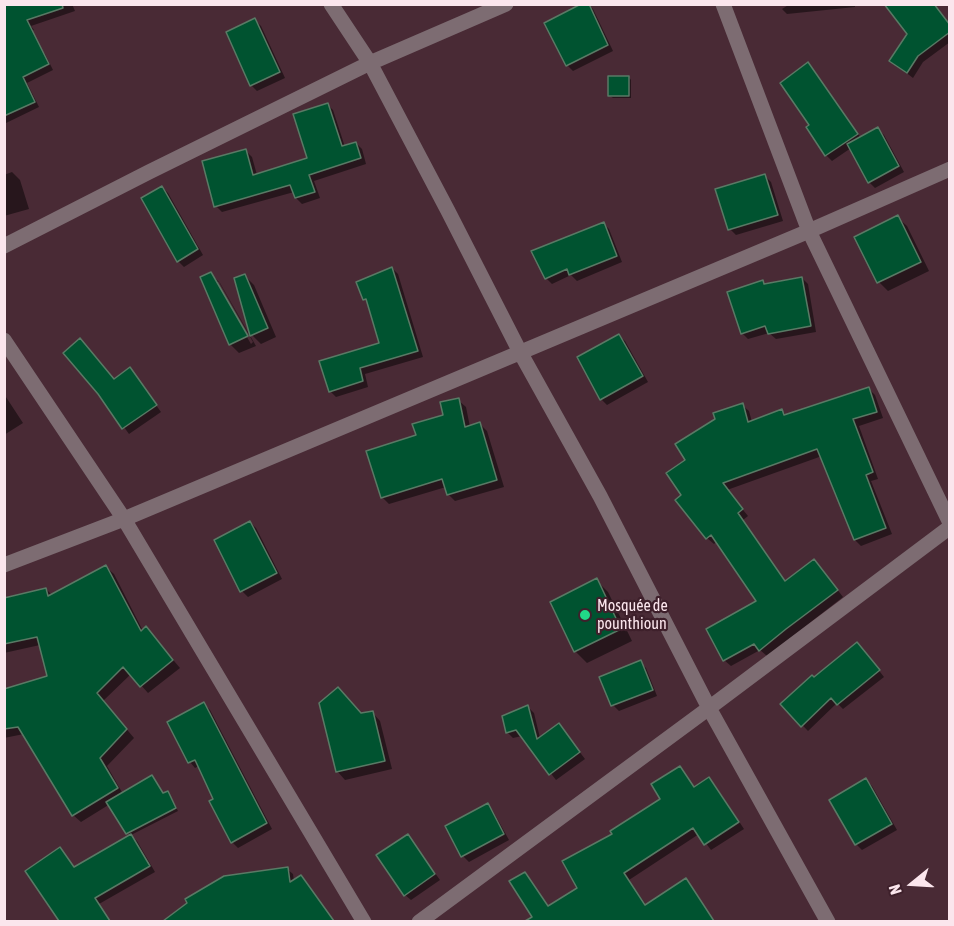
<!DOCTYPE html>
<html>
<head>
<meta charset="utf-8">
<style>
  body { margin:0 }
  #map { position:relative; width:954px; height:926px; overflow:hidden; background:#492a35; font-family:"Asap Condensed",sans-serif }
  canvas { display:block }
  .frame { position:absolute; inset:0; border:6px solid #fbe6ed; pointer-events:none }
  .north { position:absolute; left:882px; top:854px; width:60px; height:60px; -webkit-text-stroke:4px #3e202b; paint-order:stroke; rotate:252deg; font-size:16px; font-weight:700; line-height:24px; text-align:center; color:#fbe6ed }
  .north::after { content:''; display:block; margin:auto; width:21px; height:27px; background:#fbe6ed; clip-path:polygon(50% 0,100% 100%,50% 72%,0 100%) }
</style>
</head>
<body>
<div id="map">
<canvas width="954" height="926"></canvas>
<div class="frame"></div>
<div class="north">N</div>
</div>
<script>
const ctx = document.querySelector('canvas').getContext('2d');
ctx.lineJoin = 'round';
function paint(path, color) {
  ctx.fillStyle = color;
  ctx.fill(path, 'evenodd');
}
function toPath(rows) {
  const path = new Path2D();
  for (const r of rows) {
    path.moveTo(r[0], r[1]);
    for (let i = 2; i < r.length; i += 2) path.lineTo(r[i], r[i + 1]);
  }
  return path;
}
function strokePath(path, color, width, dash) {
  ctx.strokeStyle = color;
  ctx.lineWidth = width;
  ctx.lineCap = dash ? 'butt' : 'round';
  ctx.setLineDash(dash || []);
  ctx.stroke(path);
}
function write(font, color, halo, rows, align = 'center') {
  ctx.font = font + ' "Asap Condensed",sans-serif';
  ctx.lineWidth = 4.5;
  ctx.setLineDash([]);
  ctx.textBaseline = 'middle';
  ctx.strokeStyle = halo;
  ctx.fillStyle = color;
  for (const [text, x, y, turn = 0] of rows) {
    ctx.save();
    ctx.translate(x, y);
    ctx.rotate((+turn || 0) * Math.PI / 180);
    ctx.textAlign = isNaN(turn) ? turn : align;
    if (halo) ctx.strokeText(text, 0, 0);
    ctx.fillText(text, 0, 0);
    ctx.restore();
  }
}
const shadow = toPath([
  [4,4,72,4,75,11,31,26,34,30,4,37],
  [588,4,593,9,613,51,573,71,567,65],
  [790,4,855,4,855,7,787,14,782,9],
  [255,20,261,26,285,78,257,91,251,85],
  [950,26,950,42,923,62,913,78,891,61,908,34],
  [40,48,45,54,53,70,27,83,39,107,4,124,4,65],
  [808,64,861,138,878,129,884,135,904,172,875,188,869,182,851,148,832,161,826,155,811,125],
  [629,77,631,80,631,98,613,98,610,96],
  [327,104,333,110,345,147,356,143,362,149,366,164,314,181,320,198,302,204,296,198,294,192,222,212,216,206,246,151,252,157,257,175,309,158],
  [12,172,20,180,29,209,4,216,4,175],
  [765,176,771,182,783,221,736,235,730,229],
  [162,187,168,193,203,255,184,267,178,261],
  [897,217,907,226,929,271,888,291,879,282],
  [603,223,609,229,622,262,577,281,571,275,552,284,546,278],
  [392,268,398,274,423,357,365,374,368,387,336,397,330,391,381,344,369,304,365,299],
  [211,274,220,283,256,346,239,353,230,344],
  [215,282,219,282,253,342,251,344],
  [245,276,254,285,276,337,261,344,252,335],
  [802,278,808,284,816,332,776,339,769,333,748,339,742,333,762,282,766,285],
  [619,336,625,341,648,382,607,405,601,399],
  [130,369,161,412,129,434,99,393],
  [869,389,875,395,883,418,859,426,878,479,871,481,892,534,861,546,855,540,822,456,727,490,748,516,743,520,786,582,820,567,843,597,767,656,760,650,731,666,724,660,759,601,717,541,714,544,707,538,677,501,683,496,687,460,742,405,749,411,752,422,782,411,787,416],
  [4,394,23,423,4,435],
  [458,400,466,407,470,427,480,424,487,431,504,487,455,501,448,494,446,487,389,504,382,497,417,436,445,416],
  [250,522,256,528,282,579,248,597,242,591,216,540],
  [106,567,114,574,143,631,153,636,180,668,148,693,131,674,103,701,134,738,107,766,123,794,163,795,168,793,178,811,131,835,137,841,155,872,99,904,110,922,60,922,27,872,60,849,75,868,130,836,110,804,81,822,73,815,24,734,4,738,4,689,49,677,40,645,4,653,4,599,46,589,52,595],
  [596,580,608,592,632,641,587,663,575,651],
  [863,650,884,677,843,709,837,703,808,731,782,704,814,679],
  [640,662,646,668,657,696,619,711,613,705],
  [204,704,210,710,272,829,238,848,232,842,199,766,195,768,190,762],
  [528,707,534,713,540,738,559,725,585,759,556,780,522,736,513,738,507,732],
  [372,712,380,721,392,769,345,780,337,771,361,715],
  [680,768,695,788,709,779,715,785,744,829,711,850,699,834,629,880,647,906,686,880,692,887,715,922,594,922,589,914,577,922,527,922,534,917,525,874,549,907,579,888,614,834,662,800],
  [866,780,872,786,897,830,862,850,856,844],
  [488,805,493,811,509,840,469,862,463,856,447,827],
  [408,836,440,880,411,900,405,895],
  [287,869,293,874,294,881,306,883,334,922,229,922,222,910,203,922,197,917]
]);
const building = toPath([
  [4,4,62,4,63,8,27,20,49,64,23,77,35,102,4,116,4,4],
  [581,4,589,4,608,45,566,66,544,23,581,4],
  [884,4,934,4,950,25,950,32,918,56,907,73,889,61,907,34,884,4],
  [255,18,280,72,250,86,226,32,255,18],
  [808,62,858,134,825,156,806,127,809,125,780,83,808,62],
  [608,76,629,76,629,96,608,96,608,76],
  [328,103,342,146,356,142,361,158,309,175,315,192,295,198,290,185,214,207,202,161,246,149,253,175,307,158,293,114,328,103],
  [878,127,899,166,868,183,847,144,878,127],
  [765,174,778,215,728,230,715,189,765,174],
  [162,186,198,249,177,262,141,198,162,186],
  [898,215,921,262,877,283,854,237,898,215],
  [604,222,617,256,569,275,567,269,545,279,531,251,604,222],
  [392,267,418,351,360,368,363,381,329,392,319,361,379,343,366,299,363,300,356,282,392,267],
  [211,272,248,336,229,345,200,277,211,272],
  [245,274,268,328,250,336,234,278,245,274],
  [802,277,811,326,768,334,765,326,741,334,727,292,763,280,764,284,802,277],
  [619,334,643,376,600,400,577,357,619,334],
  [80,338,114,379,130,367,157,405,122,429,98,394,63,353,80,338],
  [869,387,877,412,853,419,873,472,866,475,886,528,854,540,817,449,723,483,743,509,738,513,785,581,814,559,838,590,786,629,759,651,754,644,723,661,706,629,756,601,711,535,706,539,675,500,681,495,666,473,685,460,675,444,715,419,713,413,743,403,748,422,782,409,784,415,869,387],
  [459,398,465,427,480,422,497,480,447,495,442,479,381,498,366,451,416,435,412,424,443,415,440,402,459,398],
  [250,521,277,573,240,592,214,540,250,521],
  [106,565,141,631,146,626,173,660,140,687,123,667,97,693,127,729,100,758,118,788,72,816,18,727,4,729,4,689,47,676,37,637,4,644,4,598,46,588,48,596,106,565],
  [597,578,621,629,574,652,550,602,597,578],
  [857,642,880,670,837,705,831,698,801,727,780,704,812,675,814,677,857,642],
  [641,660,653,690,611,706,599,677,641,660],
  [338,687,361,713,373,711,385,761,336,772,319,703,338,687],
  [204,702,267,823,231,843,209,801,213,799,195,760,188,763,167,722,204,702],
  [528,705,537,739,559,723,580,752,549,775,516,730,506,733,502,716,528,705],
  [680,766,694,787,709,777,739,822,704,845,693,828,624,873,645,905,686,878,714,921,525,921,532,917,509,881,525,872,548,906,577,888,562,861,612,834,610,831,660,799,651,784,680,766],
  [152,775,163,793,168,791,176,808,126,834,106,802,152,775],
  [866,778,892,824,855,845,829,800,866,778],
  [488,803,504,834,461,857,445,826,488,803],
  [131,834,150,866,95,898,110,921,59,921,25,871,60,847,74,867,131,834],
  [408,834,435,874,404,896,376,855,408,834],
  [288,867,290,882,301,875,334,921,163,921,187,903,185,899,224,876,288,867]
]);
const minor = toPath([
  [331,4,370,63,448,211,520,352,600,496,709,708,828,922],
  [723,4,809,231,950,523],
  [4,246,149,172,370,63,506,4],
  [4,340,124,519,364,922],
  [4,565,124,519,809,231,950,169],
  [419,922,709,708,950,527]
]);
const markers = [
  [585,615,6,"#21d887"]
];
const poiNames = [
  ["Mosquée de",597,606],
  ["pounthioun",597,624]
];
paint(shadow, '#0007');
paint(building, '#005330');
strokePath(building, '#597a65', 1.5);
strokePath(minor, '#7d6c72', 15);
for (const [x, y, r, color] of markers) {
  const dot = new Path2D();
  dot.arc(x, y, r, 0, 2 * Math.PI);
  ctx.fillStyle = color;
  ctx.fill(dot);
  strokePath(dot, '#3e202b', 2);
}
write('16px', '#fbe6ed', '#3e202b', poiNames, 'left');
</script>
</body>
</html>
